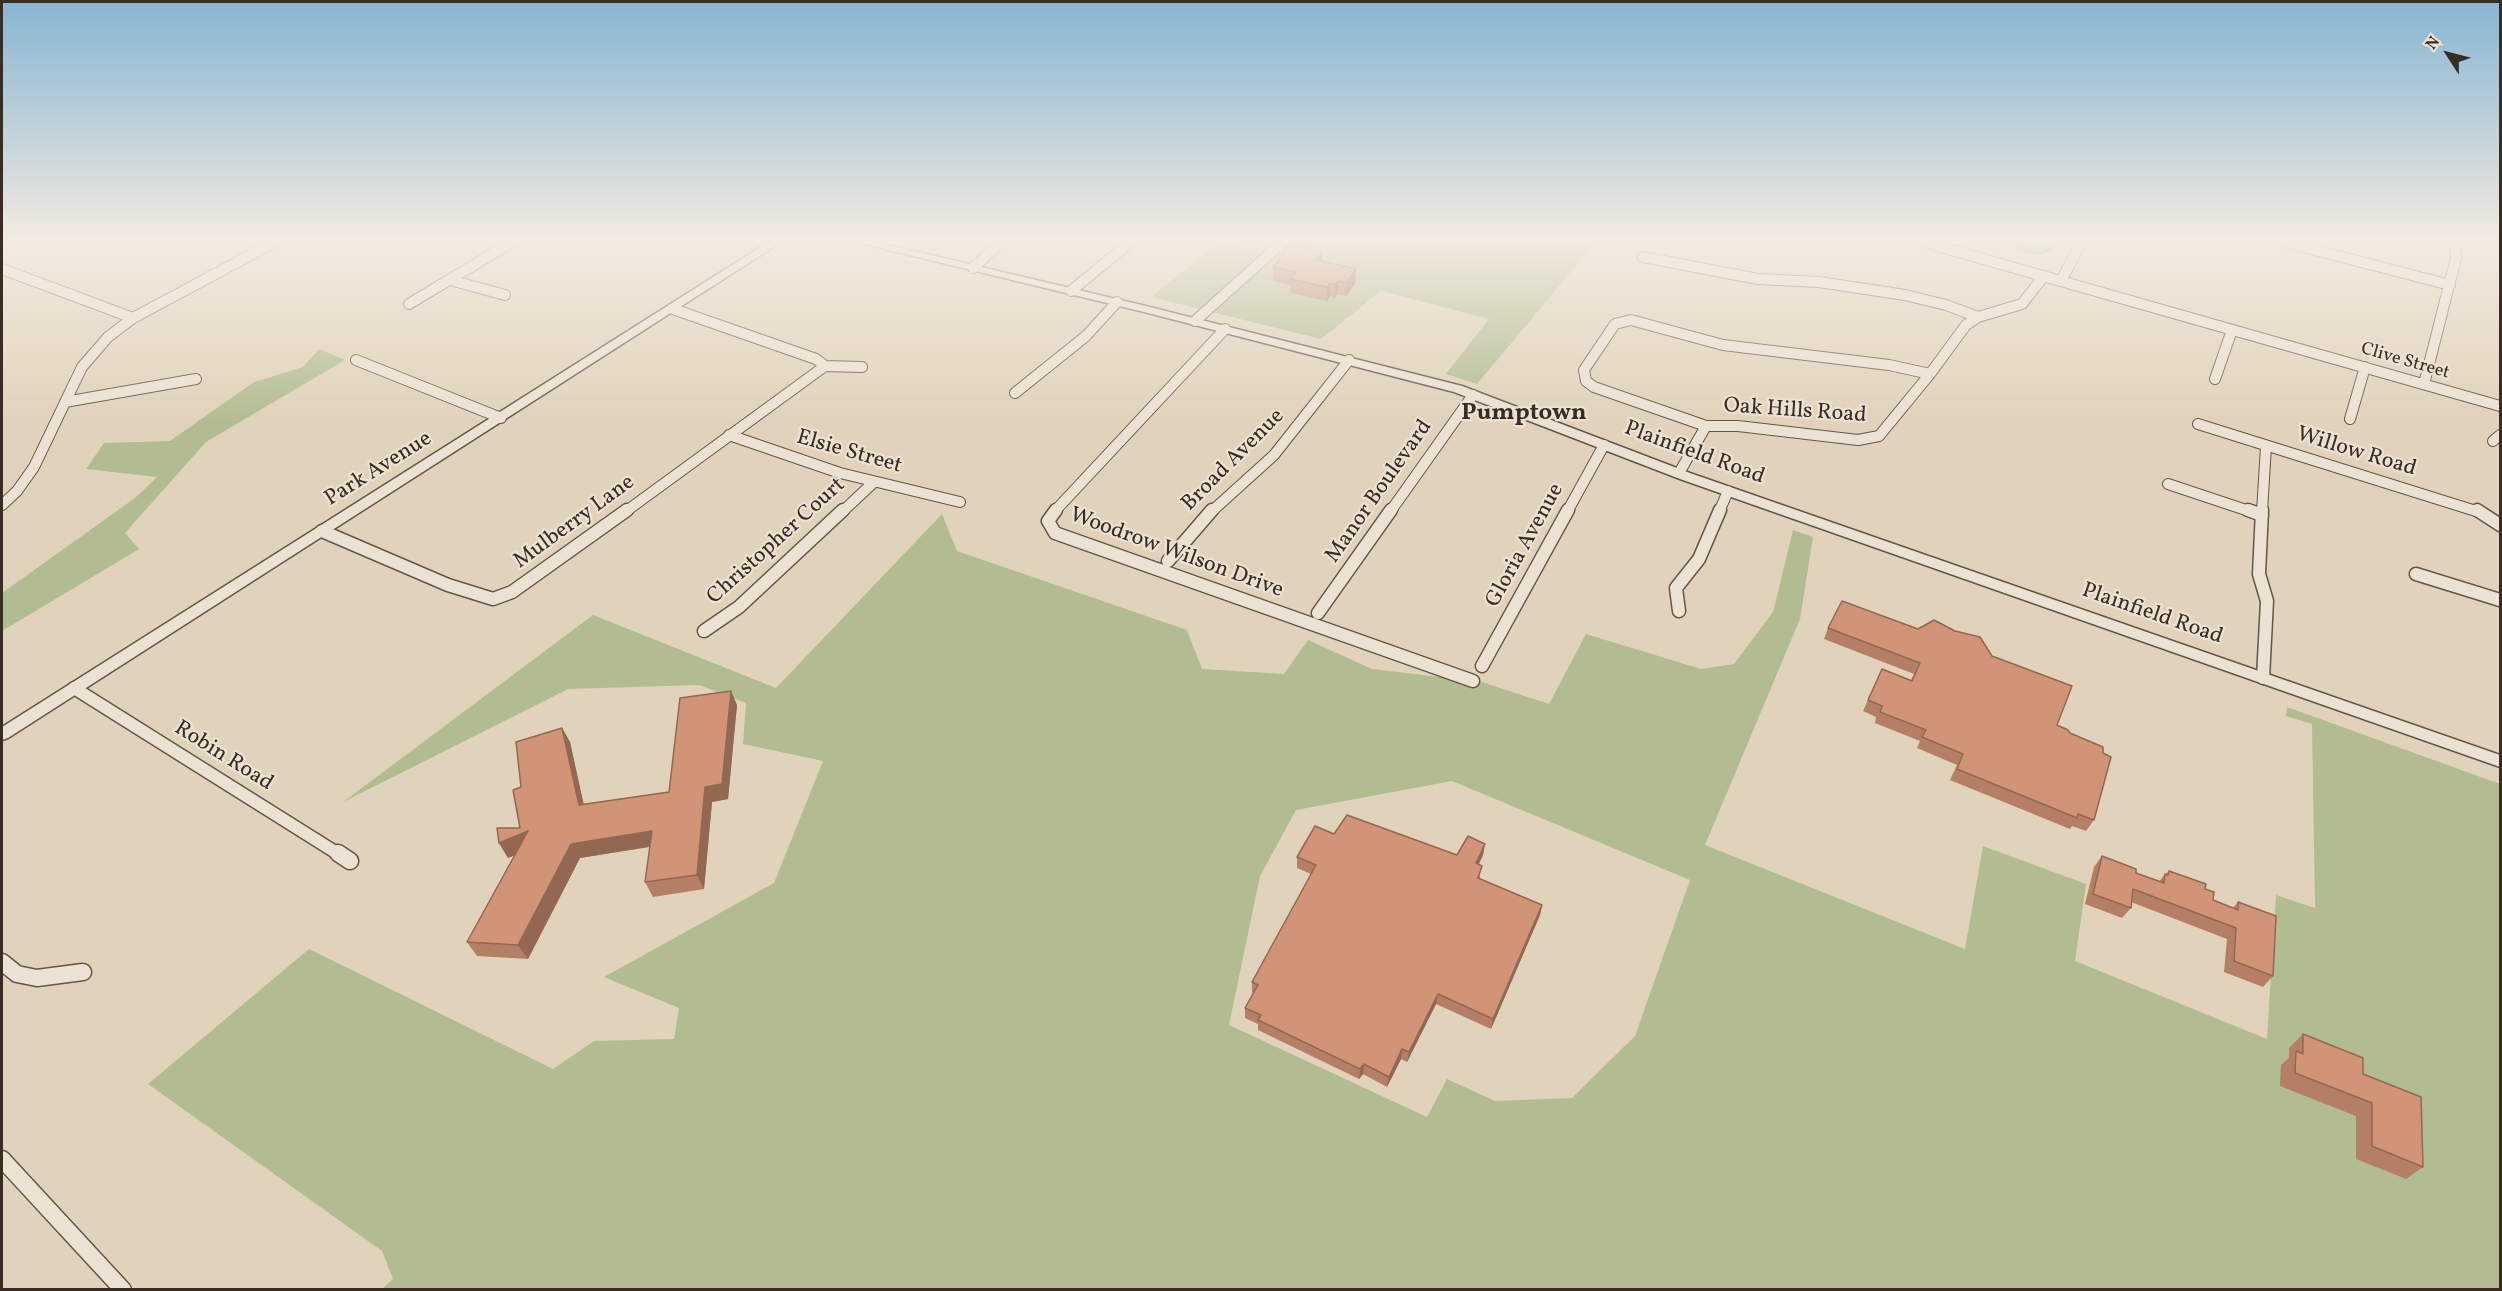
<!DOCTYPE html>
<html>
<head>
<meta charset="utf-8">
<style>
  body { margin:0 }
  #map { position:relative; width:2502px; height:1291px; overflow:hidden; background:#e1d3bb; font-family:Vollkorn,serif }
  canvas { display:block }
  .frame { position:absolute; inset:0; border:3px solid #382c23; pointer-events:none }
  .north { position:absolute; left:2418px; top:24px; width:60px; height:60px; -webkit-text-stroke:4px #ece2d3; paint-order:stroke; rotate:306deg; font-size:16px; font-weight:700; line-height:24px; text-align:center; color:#382c23 }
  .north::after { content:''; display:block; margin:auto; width:21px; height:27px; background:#382c23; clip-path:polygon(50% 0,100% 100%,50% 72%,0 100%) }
</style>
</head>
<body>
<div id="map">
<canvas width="2502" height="1291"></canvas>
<div class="frame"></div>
<div class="north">N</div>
</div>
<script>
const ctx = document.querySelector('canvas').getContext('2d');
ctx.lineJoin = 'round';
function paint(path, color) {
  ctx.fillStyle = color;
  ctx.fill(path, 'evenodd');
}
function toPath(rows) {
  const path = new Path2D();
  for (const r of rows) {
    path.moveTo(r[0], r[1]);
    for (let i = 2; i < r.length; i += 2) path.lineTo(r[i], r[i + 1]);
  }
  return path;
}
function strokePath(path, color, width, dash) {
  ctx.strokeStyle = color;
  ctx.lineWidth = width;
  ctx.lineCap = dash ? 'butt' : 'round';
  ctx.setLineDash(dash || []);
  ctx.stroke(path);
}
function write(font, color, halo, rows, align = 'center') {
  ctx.font = font + ' Vollkorn,serif';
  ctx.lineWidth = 4.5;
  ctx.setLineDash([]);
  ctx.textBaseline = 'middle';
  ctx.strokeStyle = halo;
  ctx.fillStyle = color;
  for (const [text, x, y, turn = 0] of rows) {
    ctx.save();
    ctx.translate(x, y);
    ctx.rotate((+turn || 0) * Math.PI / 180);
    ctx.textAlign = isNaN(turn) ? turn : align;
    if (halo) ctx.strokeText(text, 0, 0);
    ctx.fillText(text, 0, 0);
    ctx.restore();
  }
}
const green = toPath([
  [1221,241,1274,256,1290,241,1597,241,1477,384,1446,374,1489,319,1381,291,1321,339,1151,297],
  [319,349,345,360,206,442,125,533,139,549,2,631,2,593,135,498,157,477,86,469,104,443,170,441,254,382,303,367],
  [942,514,957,551,1187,630,1202,669,1284,674,1308,640,1372,669,1482,682,1549,704,1586,634,1701,669,1734,664,1773,612,1793,530,1813,537,1800,619,1705,845,1965,949,1983,846,2086,884,2075,961,2267,1039,2276,895,2315,908,2312,724,2286,716,2287,707,2500,784,2500,1289,382,1289,393,1279,382,1251,148,1084,309,949,553,1069,594,1041,674,1039,679,1008,604,977,774,883,823,761,743,744,746,703,699,685,568,689,343,802,593,615,776,688],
  [1452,781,1690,880,1635,1036,1572,1098,1495,1101,1447,1079,1427,1117,1229,1025,1260,876,1296,810]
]);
const water = toPath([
  [2006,241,2056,241,2053,249,2040,254,2022,250,2006,241]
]);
const minorFar2 = toPath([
  [1920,241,2500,406],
  [2280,241,2450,285],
  [1643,257,1758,279,1819,282,1905,295,1946,305,1978,317],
  [973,268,1002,241],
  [2,269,133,318],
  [450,280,505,295],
  [2061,281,2082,241],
  [1071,291,1132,241],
  [409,304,514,241],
  [1195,321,1284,241],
  [356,360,501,418],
  [825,366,862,367],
  [2215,379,2232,330],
  [2424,384,2456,258,2455,241],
  [1015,393,1086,336,1117,302],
  [65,402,196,379],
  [2350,419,2365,367],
  [2198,424,2479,512],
  [1706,426,1594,387,1586,381,1584,370,1615,324,1631,320,1723,345,1889,365,1930,374],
  [729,435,840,473,960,502],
  [2493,441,2500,435],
  [1679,473,1706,426,1738,426,1858,440,1879,436,1930,374,1966,325,1978,317,2022,304,2044,276],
  [2168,484,2252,512],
  [2,505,17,491,34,467,82,367,108,337,133,318,277,241],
  [625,512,825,366,816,359,673,309],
  [842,512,874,482],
  [1054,512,1225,329],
  [1211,512,1274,455,1349,360],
  [1390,512,1473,395],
  [1567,512,1604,445],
  [1719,512,1728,491],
  [2262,512,2266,446]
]);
const minorFar1 = toPath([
  [1056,510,1048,521,1055,533,1473,681],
  [2248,510,2262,515],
  [2262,510,2259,574,2267,601,2263,678],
  [2477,510,2500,525],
  [322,531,448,585,493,599,512,592,627,510],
  [1168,561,1212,510],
  [2416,574,2500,600],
  [1679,611,1676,588,1699,559,1720,510],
  [1318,613,1391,510],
  [704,631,739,607,843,510],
  [1482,666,1568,510],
  [74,688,340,855]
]);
const minor = toPath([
  [338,853,350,861],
  [2,962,17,974,37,978,83,972],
  [2,1159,123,1290]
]);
const tertiary = toPath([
  [770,241,783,241,8,738,2,740,2,727,770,241],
  [852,241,872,241,1150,307,1462,386,1690,473,2500,755,2500,767,1680,479,1454,392,1148,313,852,241]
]);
const wall = toPath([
  [1322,251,1322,262,1355,283,1346,296,1337,294,1335,298,1330,296,1327,301,1291,293,1291,285,1273,281,1273,267],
  [1828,628,1992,656,2057,725,2094,820,2086,831,2072,826,2070,829,1950,780,1957,765,1917,748,1920,741,1875,723,1876,717,1863,711,1882,669,1911,680,1914,674,1824,639],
  [737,705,728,799,712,802,704,889,653,897,645,882,650,847,580,858,528,959,477,956,467,942,515,855,508,858,499,843,520,828,521,787,562,728,570,742,583,804,669,792],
  [1334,834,1457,855,1485,844,1483,855,1479,864,1480,879,1542,905,1540,915,1491,1029,1436,1004,1407,1062,1401,1059,1387,1087,1363,1074,1359,1079,1258,1030,1258,1024,1245,1018,1245,1008,1253,993,1252,992,1252,982,1311,874,1297,868,1297,857],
  [2102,856,2136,873,2159,882,2165,874,2166,874,2169,871,2205,889,2213,900,2233,908,2238,902,2273,976,2263,987,2224,972,2227,939,2131,902,2131,908,2122,918,2085,904,2094,867],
  [2303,1034,2363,1074,2423,1167,2406,1179,2356,1159,2356,1116,2280,1086,2281,1065,2289,1058,2289,1048]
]);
const shadedWall = toPath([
  [1322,251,1322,265,1316,260],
  [1356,269,1355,283,1346,296,1347,282],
  [1338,281,1337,294,1335,298,1335,284],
  [1330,283,1330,296,1327,301,1327,287],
  [731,691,737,705,728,799,712,802,704,889,697,875,705,787],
  [562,728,570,742,587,819,579,805],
  [528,831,536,846,508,858,499,843],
  [652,831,659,845,580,858,528,959,518,945,571,844],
  [1485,844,1483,855,1474,873,1476,863],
  [1542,905,1540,915,1491,1029,1493,1019],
  [1438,994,1436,1004,1407,1062,1409,1052],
  [1402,1049,1401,1059,1387,1087,1389,1077],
  [1364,1064,1363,1074,1359,1079,1360,1069]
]);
const building = toPath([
  [1291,245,1322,251,1316,260,1356,269,1347,282,1338,281,1335,284,1330,283,1327,287,1291,279,1296,272,1273,267,1291,245],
  [1842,601,1918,629,1934,620,1955,631,1980,637,1992,656,2072,686,2057,725,2068,730,2070,733,2103,747,2103,753,2111,757,2094,820,2078,814,2077,818,1957,769,1963,754,1922,737,1926,730,1880,712,1882,706,1868,700,1882,669,1912,681,1920,663,1828,628,1842,601],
  [731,691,722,784,705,787,697,875,645,882,652,831,571,844,518,945,467,942,528,831,499,843,497,828,520,828,513,790,521,787,516,742,562,728,579,805,669,792,680,698,731,691],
  [1347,815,1457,855,1468,836,1485,844,1476,863,1482,866,1478,878,1542,905,1493,1019,1438,994,1409,1052,1402,1049,1389,1077,1364,1064,1360,1069,1258,1020,1261,1015,1245,1008,1258,985,1252,982,1316,865,1297,857,1315,826,1334,834,1347,815],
  [2102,856,2136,869,2136,873,2164,883,2165,874,2168,875,2169,871,2206,884,2205,889,2214,892,2213,900,2238,910,2238,902,2276,916,2273,976,2234,961,2236,928,2133,889,2131,908,2093,894,2102,856],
  [2303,1034,2363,1058,2363,1074,2421,1097,2423,1167,2372,1146,2372,1103,2295,1073,2296,1051,2303,1054,2303,1034]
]);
const farStreetnames = [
  ["Clive Street",2405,362,16]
];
const streetNames = [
  ["Oak Hills Road",1795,412,4],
  ["Elsie Street",849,453,16],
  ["Willow Road",2356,453,17],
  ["Plainfield Road",1694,454,20],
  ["Broad Avenue",1234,461,-45],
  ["Park Avenue",379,470,-32],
  ["Manor Boulevard",1380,492,-55],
  ["Mulberry Lane",575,523,-36],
  ["Christopher Court",777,542,-42],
  ["Gloria Avenue",1526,546,-61],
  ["Woodrow Wilson Drive",1176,554,20],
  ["Plainfield Road",2152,615,19],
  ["Robin Road",223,757,32]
];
const neighbourhoodNames = [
  ["Pumptown",1524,415]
];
paint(green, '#b1bc91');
paint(water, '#94b7b2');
strokePath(water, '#6f7f79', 1.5);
strokePath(minorFar2, '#625649', 12);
strokePath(minorFar1, '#625649', 15);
strokePath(minor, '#625649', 19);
strokePath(tertiary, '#625649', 3);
strokePath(minorFar2, '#ece2d3', 10);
strokePath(minorFar1, '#ece2d3', 12);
strokePath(minor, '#ece2d3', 16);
paint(tertiary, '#ece2d3');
paint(wall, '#b47f65');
paint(shadedWall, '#926853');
paint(building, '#d19476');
strokePath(building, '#926853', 1.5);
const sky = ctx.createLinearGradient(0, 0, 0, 422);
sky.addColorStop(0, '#86b5d2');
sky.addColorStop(0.57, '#f2ebe0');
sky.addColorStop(1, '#f2ebe000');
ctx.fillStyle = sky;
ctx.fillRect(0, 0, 2502, 422);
write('18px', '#382c23', '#ece2d3', farStreetnames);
write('22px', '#382c23', '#ece2d3', streetNames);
write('bold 24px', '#382c23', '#ece2d3', neighbourhoodNames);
</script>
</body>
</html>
